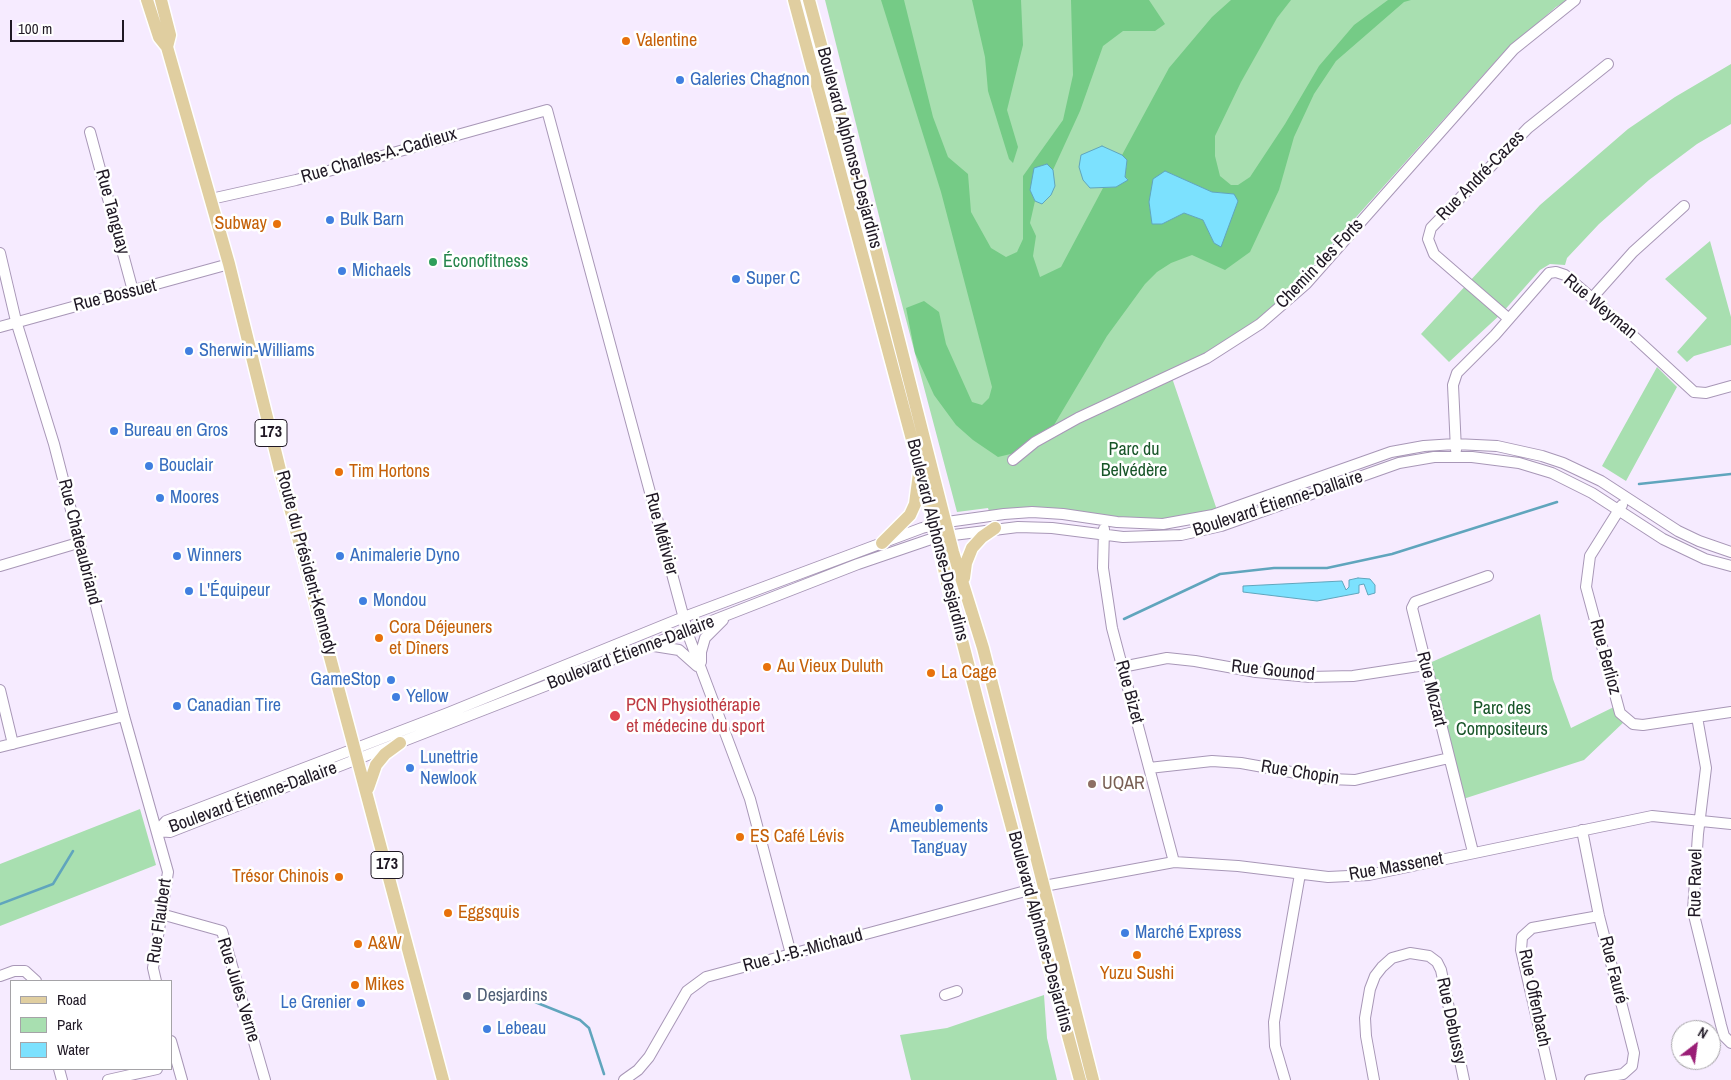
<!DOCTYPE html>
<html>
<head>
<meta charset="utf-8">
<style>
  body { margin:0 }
  #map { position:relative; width:1731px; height:1080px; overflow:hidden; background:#f6ebff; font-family:"Archivo Narrow",sans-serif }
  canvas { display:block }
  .legend { position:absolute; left:10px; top:980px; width:162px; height:90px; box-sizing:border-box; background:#fff; border:1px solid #a5a3a7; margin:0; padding:6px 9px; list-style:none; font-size:15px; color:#1f1824 }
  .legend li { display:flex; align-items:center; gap:10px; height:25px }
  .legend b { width:25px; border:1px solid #a5a3a7 }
  .north { position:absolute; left:1671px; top:1020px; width:50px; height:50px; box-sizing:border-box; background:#fff; border:1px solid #a5a3a7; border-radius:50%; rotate:30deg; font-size:14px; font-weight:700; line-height:20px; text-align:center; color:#1f1824 }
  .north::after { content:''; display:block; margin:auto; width:18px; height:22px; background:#9a1e76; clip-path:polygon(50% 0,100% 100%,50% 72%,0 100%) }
  .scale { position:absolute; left:10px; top:20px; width:114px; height:22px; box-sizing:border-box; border:2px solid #1f1824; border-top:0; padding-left:6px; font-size:15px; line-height:18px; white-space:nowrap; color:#1f1824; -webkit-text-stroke:4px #fff; paint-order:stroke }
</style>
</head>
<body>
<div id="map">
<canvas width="1731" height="1080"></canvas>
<ul class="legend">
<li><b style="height:6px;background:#e0cea0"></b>Road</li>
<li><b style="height:14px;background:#a8dfb0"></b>Park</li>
<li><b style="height:14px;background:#7ce1fe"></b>Water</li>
</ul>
<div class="north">N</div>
<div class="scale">100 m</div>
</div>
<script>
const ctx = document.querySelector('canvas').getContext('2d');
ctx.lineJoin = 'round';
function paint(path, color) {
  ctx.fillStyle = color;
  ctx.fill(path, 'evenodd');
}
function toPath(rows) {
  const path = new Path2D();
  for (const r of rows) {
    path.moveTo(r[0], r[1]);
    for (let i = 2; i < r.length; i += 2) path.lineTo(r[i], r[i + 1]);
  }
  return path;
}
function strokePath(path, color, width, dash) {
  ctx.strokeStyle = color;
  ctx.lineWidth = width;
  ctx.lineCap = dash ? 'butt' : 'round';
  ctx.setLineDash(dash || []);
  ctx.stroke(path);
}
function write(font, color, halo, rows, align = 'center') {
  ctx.font = font + ' "Archivo Narrow",sans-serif';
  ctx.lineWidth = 5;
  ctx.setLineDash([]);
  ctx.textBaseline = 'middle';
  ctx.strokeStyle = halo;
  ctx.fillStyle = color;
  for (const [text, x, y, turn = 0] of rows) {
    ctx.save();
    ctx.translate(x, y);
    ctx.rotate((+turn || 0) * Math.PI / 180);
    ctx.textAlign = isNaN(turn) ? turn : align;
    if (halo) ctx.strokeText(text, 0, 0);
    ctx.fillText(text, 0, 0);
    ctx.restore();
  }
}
const green = toPath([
  [825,0,1568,0,1556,7,1502,54,1298,282,1258,321,1171,375,1218,513,1163,524,990,515,988,508,957,512,886,244],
  [1731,64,1731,124,1697,144,1649,180,1599,224,1567,258,1565,265,1550,264,1540,270,1502,313,1449,362,1421,334,1540,205,1628,129,1675,97],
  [1710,241,1731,317,1731,345,1694,356,1687,362,1677,352,1707,318,1665,279],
  [1657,367,1677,387,1626,481,1602,466],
  [1540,614,1553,679,1571,728,1618,705,1626,720,1584,760,1460,800,1425,665],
  [140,809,156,865,0,926,0,864],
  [1044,995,1047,1038,1057,1080,911,1080,900,1035,947,1028]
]);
const forest = toPath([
  [881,0,904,0,933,117,948,157,968,174,971,212,991,248,1006,257,1017,252,1023,239,1023,176,1063,120,1073,75,1071,0,1149,0,1165,24,1155,31,1123,31,1103,46,1080,111,1053,170,1046,164,1030,190,1035,201,1030,223,1036,236,1033,256,1040,277,1061,267,1103,188,1116,187,1128,179,1125,177,1127,160,1122,155,1169,68,1212,17,1231,0,1291,0,1277,18,1241,82,1215,136,1215,156,1220,176,1231,185,1238,185,1250,177,1285,124,1319,66,1354,25,1388,0,1411,0,1404,2,1336,61,1314,94,1294,137,1279,190,1250,252,1225,270,1192,255,1171,263,1157,272,1145,284,1107,336,1051,430,1023,451,998,457,973,440,956,425,934,395,915,353,906,308,924,301,939,312,946,344,972,402,982,405,989,398,992,387,941,192],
  [1165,171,1212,192,1234,194,1214,243,1203,220,1184,213,1162,224,1152,224,1149,202],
  [972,0,1021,0,1023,45,1007,110,1018,147,1013,163,1009,159,988,91,985,57]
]);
const water = toPath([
  [1102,146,1122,155,1127,160,1125,177,1128,180,1116,187,1090,188,1083,180,1079,167,1081,155,1102,146],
  [1047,164,1053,170,1055,186,1051,195,1042,204,1035,201,1030,190,1034,168,1047,164],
  [1165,171,1212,192,1234,194,1238,201,1221,247,1214,243,1203,220,1184,213,1162,224,1152,224,1149,202,1153,179,1165,171],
  [1358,578,1370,579,1375,585,1375,593,1368,595,1364,584,1359,585,1359,593,1317,601,1243,592,1243,586,1342,581,1346,590,1349,587,1349,580,1358,578]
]);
const stream = toPath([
  [1639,484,1731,474],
  [1124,619,1220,574,1274,568,1327,568,1392,554,1557,502],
  [0,904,53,884,73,851],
  [520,996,580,1020,589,1028,604,1074]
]);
const minor = toPath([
  [90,132,133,291],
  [211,199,296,180,547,110,689,637,750,799,791,954],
  [0,253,16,321,54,444,124,716,168,872,153,968,156,981],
  [1592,298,1633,252,1684,206],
  [1509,319,1434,254,1428,239,1431,228,1528,128,1608,64],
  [0,327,229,264],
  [1456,450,1453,385,1457,373,1495,335,1549,273,1556,272,1565,275,1592,298,1694,392,1706,393,1731,386],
  [1013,460,1035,442,1078,418,1207,358,1260,324,1306,284,1514,49,1575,0],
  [1622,505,1590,556,1586,587,1620,713,1633,724,1643,725,1731,712],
  [1104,529,1103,568,1112,628,1174,862],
  [0,566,78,543],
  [654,646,679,650,697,666],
  [701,662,701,652,705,638,723,620],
  [1122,667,1167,658,1195,661,1256,672,1310,677,1353,676,1425,665],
  [0,690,13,744],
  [1697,717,1706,768,1698,834,1693,911,1721,1025,1724,1036,1731,1043],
  [0,747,124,716],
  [1149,768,1212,761,1241,763,1330,779,1355,780,1449,758],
  [1582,830,1599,916,1634,1053,1632,1066,1623,1074,1590,1080],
  [157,831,166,821,448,713,684,617,922,528,947,522,1004,514,1032,512,1063,514,1117,522,1163,524,1213,515,1391,452,1424,446,1455,444,1497,446,1542,456,1563,463,1601,481,1678,531,1699,541,1731,552],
  [157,831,170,832,858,564,937,537,1018,527,1052,528,1123,537,1181,535,1221,526,1399,463,1434,457,1472,457,1519,463,1552,473,1592,493,1663,539,1705,559,1731,566],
  [1473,852,1412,608,1415,602,1488,576],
  [161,914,222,931,265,1080],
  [0,976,14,971,25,971,36,981],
  [945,995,957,991],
  [171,1041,182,1080],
  [59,1069,62,1080],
  [108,1080,157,1069],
  [624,1080,638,1070,649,1057,687,991,706,977,1044,886,1174,862,1238,866,1328,877,1369,875,1652,816,1731,824],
  [1285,1080,1275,1046,1274,1022,1300,874],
  [1374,1080,1366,1036,1365,1018,1370,989,1375,976,1382,967,1392,958,1410,953,1429,956,1437,962,1441,970,1464,1080],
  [1551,1080,1521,950,1522,937,1532,928,1599,916]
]);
const major = toPath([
  [147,0,159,37,167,47,229,264,281,474,443,1080],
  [161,0,170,35,167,47],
  [794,0,932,514,947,582,979,706,1080,1080],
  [809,0,873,238,953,552,983,648,1093,1080],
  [882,543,910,515,915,504,919,473],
  [964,578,966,563,972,548,982,537,995,528],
  [368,788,376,765,385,754,400,743]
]);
const markers = [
  [626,41,5,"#e8710a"],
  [680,80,5,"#3f7fe0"],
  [330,220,5,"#3f7fe0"],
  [277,224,5,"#e8710a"],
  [433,262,5,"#2e9e5b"],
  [342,271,5,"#3f7fe0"],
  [736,279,5,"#3f7fe0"],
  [189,351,5,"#3f7fe0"],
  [114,431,5,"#3f7fe0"],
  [149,466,5,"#3f7fe0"],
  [339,472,5,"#e8710a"],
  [160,498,5,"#3f7fe0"],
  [177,556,5,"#3f7fe0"],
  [340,556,5,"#3f7fe0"],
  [189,591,5,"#3f7fe0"],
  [363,601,5,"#3f7fe0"],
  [379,638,5,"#e8710a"],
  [767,667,5,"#e8710a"],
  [931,673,5,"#e8710a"],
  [391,680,5,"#3f7fe0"],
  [396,697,5,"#3f7fe0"],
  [177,706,5,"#3f7fe0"],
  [615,716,6,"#e0444e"],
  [410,768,5,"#3f7fe0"],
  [1092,784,5,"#8d6e63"],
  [939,808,5,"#3f7fe0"],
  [740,837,5,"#e8710a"],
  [339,877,5,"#e8710a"],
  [448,913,5,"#e8710a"],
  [1125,933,5,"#3f7fe0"],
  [358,944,5,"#e8710a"],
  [1137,955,5,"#e8710a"],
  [355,985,5,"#e8710a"],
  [467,996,5,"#5c6f8a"],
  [361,1003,5,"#3f7fe0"],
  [487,1029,5,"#3f7fe0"]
];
const shields = [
  [271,433,32],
  [387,865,32]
];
const shieldNames = [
  ["173",271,433],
  ["173",387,865]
];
const foodNames = [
  ["Valentine",636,41],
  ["Subway",267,224,"right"],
  ["Tim Hortons",349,472],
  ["Cora Déjeuners",389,628],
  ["et Dîners",389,649],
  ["Au Vieux Duluth",777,667],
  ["La Cage",941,673],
  ["ES Café Lévis",750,837],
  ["Trésor Chinois",329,877,"right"],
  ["Eggsquis",458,913],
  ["A&W",368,944],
  ["Yuzu Sushi",1137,974,"center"],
  ["Mikes",365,985]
];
const shopNames = [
  ["Galeries Chagnon",690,80],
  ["Bulk Barn",340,220],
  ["Michaels",352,271],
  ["Super C",746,279],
  ["Sherwin-Williams",199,351],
  ["Bureau en Gros",124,431],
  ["Bouclair",159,466],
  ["Moores",170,498],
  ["Winners",187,556],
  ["Animalerie Dyno",350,556],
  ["L'Équipeur",199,591],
  ["Mondou",373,601],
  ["GameStop",381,680,"right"],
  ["Yellow",406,697],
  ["Canadian Tire",187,706],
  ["Lunettrie",420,758],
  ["Newlook",420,779],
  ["Ameublements",939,827,"center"],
  ["Tanguay",939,848,"center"],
  ["Marché Express",1135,933],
  ["Le Grenier",351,1003,"right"],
  ["Lebeau",497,1029]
];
const streetNames = [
  ["Boulevard Alphonse-Desjardins",849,148,75],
  ["Rue Charles-A.-Cadieux",379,156,-16],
  ["Rue André-Cazes",1481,176,-46],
  ["Rue Tanguay",112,212,75],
  ["Chemin des Forts",1320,264,-46],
  ["Rue Bossuet",115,296,-14],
  ["Rue Weyman",1600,307,40],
  ["Boulevard Étienne-Dallaire",1278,504,-18],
  ["Rue Métivier",661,534,75],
  ["Boulevard Alphonse-Desjardins",937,540,76],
  ["Rue Chateaubriand",79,542,76],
  ["Route du Président-Kennedy",306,563,75],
  ["Boulevard Étienne-Dallaire",631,653,-21],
  ["Rue Berlioz",1605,657,75],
  ["Rue Gounod",1273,671,6],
  ["Rue Mozart",1431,689,76],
  ["Rue Bizet",1129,692,75],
  ["Rue Chopin",1300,773,9],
  ["Boulevard Étienne-Dallaire",253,798,-20],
  ["Rue Massenet",1396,867,-10],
  ["Rue Ravel",1696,883,-89],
  ["Rue Flaubert",160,921,-82],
  ["Boulevard Alphonse-Desjardins",1040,932,75],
  ["Rue J.-B.-Michaud",803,951,-15],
  ["Rue Fauré",1613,970,76],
  ["Rue Jules Verne",238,990,73],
  ["Rue Offenbach",1534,998,78],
  ["Rue Debussy",1451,1021,78]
];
const leisureNames = [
  ["Éconofitness",443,262]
];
const parkNames = [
  ["Parc du",1134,450],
  ["Belvédère",1134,471],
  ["Parc des",1502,709],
  ["Compositeurs",1502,730]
];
const healthNames = [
  ["PCN Physiothérapie",626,706],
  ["et médecine du sport",626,727]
];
const educationNames = [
  ["UQAR",1102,784]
];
const serviceNames = [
  ["Desjardins",477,996]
];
paint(green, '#a8dfb0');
paint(forest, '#75cb86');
paint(water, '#7ce1fe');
strokePath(water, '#60a5bd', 1);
strokePath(stream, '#60a5bd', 2.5);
strokePath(minor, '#a897b7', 12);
strokePath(major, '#fff', 15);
strokePath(minor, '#fff', 10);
strokePath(major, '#e0cea0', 12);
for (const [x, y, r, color] of markers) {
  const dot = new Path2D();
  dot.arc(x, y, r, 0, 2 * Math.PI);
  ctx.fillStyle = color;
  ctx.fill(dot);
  strokePath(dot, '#fff', 2);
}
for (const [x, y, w] of shields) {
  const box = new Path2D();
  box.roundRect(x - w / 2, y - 13.5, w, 27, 4);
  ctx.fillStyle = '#fff';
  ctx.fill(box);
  strokePath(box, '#1f1824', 1);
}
write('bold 16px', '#1f1824', null, shieldNames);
write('18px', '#c56008', '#fff', foodNames, 'left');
write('18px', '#366cbe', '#fff', shopNames, 'left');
write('18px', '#1f1824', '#fff', streetNames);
write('18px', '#27864d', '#fff', leisureNames, 'left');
write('18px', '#185529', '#fff', parkNames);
write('18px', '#be3a42', '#fff', healthNames, 'left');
write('18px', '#785e54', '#fff', educationNames, 'left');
write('18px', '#4e5e75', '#fff', serviceNames, 'left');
</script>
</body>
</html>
